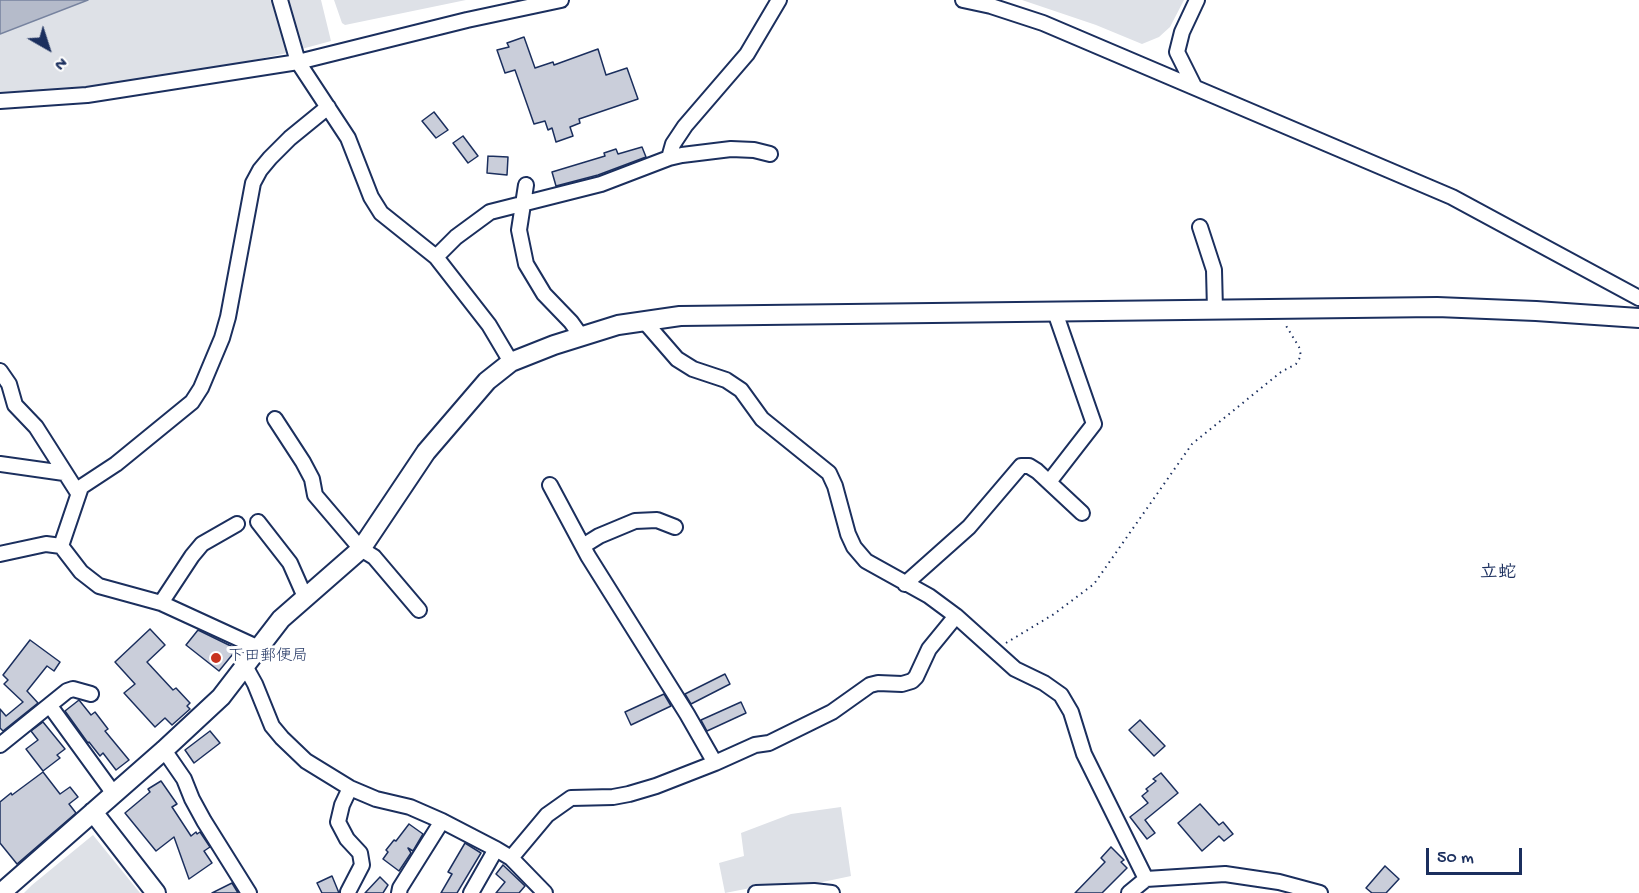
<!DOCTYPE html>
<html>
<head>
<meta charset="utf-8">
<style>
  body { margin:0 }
  #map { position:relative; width:1639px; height:893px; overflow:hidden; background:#fff; font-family:"Gochi Hand",sans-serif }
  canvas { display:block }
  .north { position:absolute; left:18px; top:18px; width:60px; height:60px; -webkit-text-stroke:4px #fff; paint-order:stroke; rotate:141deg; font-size:16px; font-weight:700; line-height:24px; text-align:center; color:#1b2f5e }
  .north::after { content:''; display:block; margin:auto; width:21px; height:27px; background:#1b2f5e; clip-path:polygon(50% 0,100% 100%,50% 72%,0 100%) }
  .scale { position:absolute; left:1426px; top:848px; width:96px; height:27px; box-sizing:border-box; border:3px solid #1b2f5e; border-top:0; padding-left:8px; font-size:18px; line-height:21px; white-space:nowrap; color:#1b2f5e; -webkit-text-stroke:4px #fff; paint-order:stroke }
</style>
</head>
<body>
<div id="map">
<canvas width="1639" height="893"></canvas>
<div class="north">N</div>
<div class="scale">50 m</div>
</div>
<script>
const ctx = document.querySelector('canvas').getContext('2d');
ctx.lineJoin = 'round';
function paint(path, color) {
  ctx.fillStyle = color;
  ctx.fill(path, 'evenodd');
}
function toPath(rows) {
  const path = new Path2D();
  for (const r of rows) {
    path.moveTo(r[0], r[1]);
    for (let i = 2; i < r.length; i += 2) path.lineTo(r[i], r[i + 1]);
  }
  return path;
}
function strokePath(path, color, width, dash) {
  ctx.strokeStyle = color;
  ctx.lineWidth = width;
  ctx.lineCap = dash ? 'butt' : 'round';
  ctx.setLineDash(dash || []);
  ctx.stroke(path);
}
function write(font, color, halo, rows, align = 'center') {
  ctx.font = font + ' "Gochi Hand","Klee One",sans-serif';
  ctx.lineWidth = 6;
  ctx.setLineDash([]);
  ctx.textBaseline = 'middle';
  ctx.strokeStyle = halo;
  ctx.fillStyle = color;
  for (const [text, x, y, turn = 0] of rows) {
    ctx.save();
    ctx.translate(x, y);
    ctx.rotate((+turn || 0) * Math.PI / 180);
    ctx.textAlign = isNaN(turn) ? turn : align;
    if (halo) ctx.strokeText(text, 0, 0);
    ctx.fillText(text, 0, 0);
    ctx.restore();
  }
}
const green = toPath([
  [88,0,321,0,331,41,287,53,192,73,91,87,0,95,0,34],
  [334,0,466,0,345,25,342,23],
  [1022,0,1184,0,1170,27,1159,37,1142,44,1096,25],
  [841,807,851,876,799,887,790,884,771,884,725,893,719,863,744,856,741,833,791,814],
  [93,835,140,893,24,893,32,885]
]);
const water = toPath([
  [0,0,88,0,0,34,0,0]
]);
const building = toPath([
  [524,37,535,68,553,62,554,65,598,49,606,75,627,68,638,99,579,119,580,123,570,127,573,136,556,142,552,128,548,130,545,121,534,124,515,70,505,73,497,50,509,47,507,43,524,37],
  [434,112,448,130,436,138,422,121,434,112],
  [463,136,478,156,468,163,453,143,463,136],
  [642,147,646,157,598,175,556,186,552,172,605,156,604,153,616,149,618,154,642,147],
  [488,156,508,157,507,175,487,173,488,156],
  [150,629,165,645,147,662,173,690,176,688,190,703,187,706,190,709,172,725,165,718,155,727,124,693,135,684,115,662,150,629],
  [198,630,237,649,219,671,186,645,198,630],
  [30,640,60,662,54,671,47,666,27,691,38,703,3,731,0,728,0,709,6,716,23,702,4,684,8,680,3,675,30,640],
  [725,674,730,684,691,704,685,694,725,674],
  [664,694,671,706,631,725,625,712,664,694],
  [79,700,91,715,95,712,108,729,105,731,129,760,116,770,103,753,100,756,89,742,88,743,65,711,79,700],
  [741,702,746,713,707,731,701,720,741,702],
  [1140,720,1165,746,1154,756,1129,730,1140,720],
  [43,722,65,749,57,755,60,758,43,771,26,749,38,740,31,731,43,722],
  [210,731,220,743,194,763,185,750,210,731],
  [43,772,60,794,70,787,78,797,69,804,76,813,17,864,0,843,0,802,11,793,12,795,43,772],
  [1161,773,1178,793,1145,820,1155,833,1147,839,1130,817,1148,803,1142,796,1148,791,1146,789,1156,781,1153,779,1161,773],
  [161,781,177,804,172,807,191,836,196,832,197,834,200,832,210,847,204,851,212,863,189,879,174,837,156,851,125,813,150,792,148,789,161,781],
  [1200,804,1219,825,1223,822,1233,834,1224,841,1219,836,1202,851,1178,823,1200,804],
  [409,824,423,834,413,851,408,848,411,853,399,871,383,859,388,852,386,850,394,840,396,841,409,824],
  [465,843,481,853,457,893,441,893,452,874,448,872,465,843],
  [1111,847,1124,860,1121,862,1127,868,1102,893,1075,893,1105,862,1101,858,1111,847],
  [503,865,525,886,519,893,496,893,505,882,496,874,503,865],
  [1385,866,1399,879,1386,893,1372,893,1366,888,1385,866],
  [332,876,339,893,322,893,317,883,332,876],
  [380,877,388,885,383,893,365,893,380,877],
  [232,883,238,893,212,893,232,883]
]);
const path = toPath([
  [1006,643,1054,614,1094,584,1192,444,1281,372,1296,364,1301,356,1299,347,1285,324]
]);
const minor = toPath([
  [280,0,298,62,348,138,371,197,381,213,436,257,489,325,511,362],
  [963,0,991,6,1043,23,1452,197,1639,298],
  [1194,86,1177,52,1182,32,1197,0],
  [0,101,87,95,298,62,467,20,561,0],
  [669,158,673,144,685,126,747,54,779,0],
  [526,185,519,230,526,264,544,294,571,322,581,336],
  [1200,227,1214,270,1215,310],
  [436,257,456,237,490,212,601,184,669,158,682,155,731,149,754,150,770,154],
  [644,321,677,359,693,369,726,380,741,390,762,419,829,473,835,486,848,534,854,547,866,561,929,596,956,616,1015,669,1044,683,1061,695,1071,712,1084,754,1146,879],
  [0,371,9,384,15,405,36,427,78,493],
  [275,419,303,462,312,479,315,495,361,549,374,557,419,610],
  [0,464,64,473],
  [1049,482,1094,424,1055,312],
  [550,485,588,556,687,714,715,763],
  [258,522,290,563,305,597],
  [61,546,81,487,116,464,192,402,201,388,222,338,228,317,253,183,260,170,270,158,290,138,328,107],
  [583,546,599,536,635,521,657,520,675,527],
  [0,554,46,544,61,546,81,572,99,586,161,603,259,648],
  [905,584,969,527,1021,466,1029,466,1037,471,1082,513],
  [161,603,192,556,202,544,237,524],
  [245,666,255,684,272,726,282,738,306,761,350,788,376,799,410,807,442,821,496,849,511,858,545,893],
  [50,706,114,794],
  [0,745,67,691,73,689,91,694],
  [164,750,184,779,192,799,204,821,249,893],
  [511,858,547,815,571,798,613,797,629,794,656,786,715,763,755,745,769,743,832,712,870,685,878,683,902,684,912,681,916,677,929,649,956,616],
  [348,892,362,865,360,853,347,839,338,822,342,805,350,788],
  [399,893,400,888,442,821],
  [471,893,496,849],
  [756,893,814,891,832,893],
  [1129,893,1146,879,1225,874,1279,882,1320,893]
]);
const tertiary = toPath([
  [93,812,156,893],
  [1,893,164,750,221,697,281,619,361,549,426,452,487,381,511,362,554,345,618,325,680,316,1437,307,1536,311,1639,318]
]);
const markers = [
  [216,658,6,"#c8321e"]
];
const poiNames = [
  ["下田郵便局",228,658]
];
const neighbourhoodNames = [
  ["立蛇",1498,574]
];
paint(green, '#dee1e7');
paint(water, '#b5bbca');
strokePath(water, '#77839f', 1.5);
paint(building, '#caceda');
strokePath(building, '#1b2f5e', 1.5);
strokePath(minor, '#1b2f5e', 18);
strokePath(tertiary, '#1b2f5e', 22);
strokePath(path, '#1b2f5e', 2, [1.5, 4.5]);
strokePath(minor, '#fff', 14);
strokePath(tertiary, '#fff', 18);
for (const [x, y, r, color] of markers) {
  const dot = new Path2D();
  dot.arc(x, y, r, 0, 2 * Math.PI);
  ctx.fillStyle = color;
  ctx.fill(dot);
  strokePath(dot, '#fff', 2);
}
write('16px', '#1b2f5e', '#fff', poiNames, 'left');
write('bold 18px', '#1b2f5e', '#fff', neighbourhoodNames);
</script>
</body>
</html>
